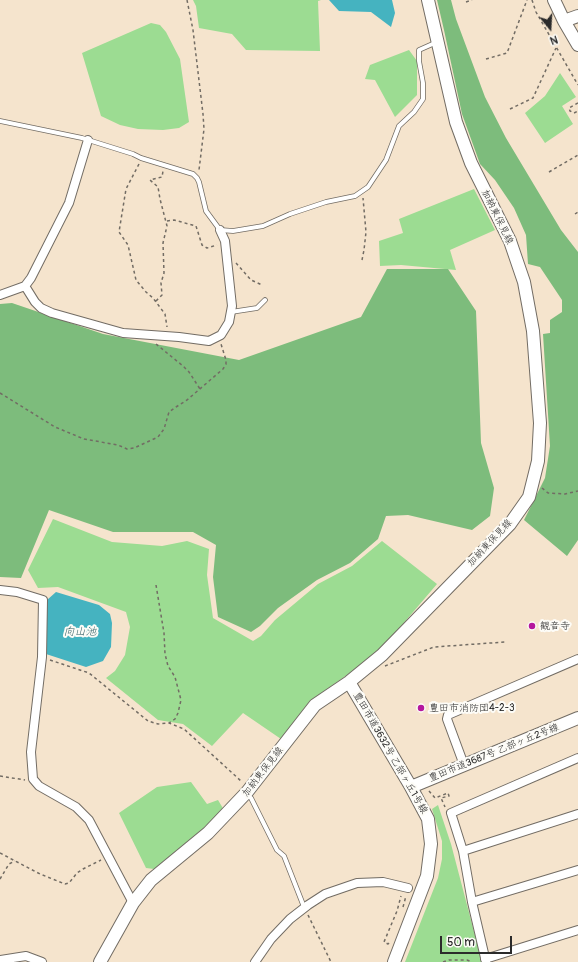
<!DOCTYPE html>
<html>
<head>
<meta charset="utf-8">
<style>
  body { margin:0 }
  #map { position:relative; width:578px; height:962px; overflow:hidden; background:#f5e4cd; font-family:Pangolin,sans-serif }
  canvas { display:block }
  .north { position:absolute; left:530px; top:8px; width:40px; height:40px; -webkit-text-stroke:3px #fdfcf7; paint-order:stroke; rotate:162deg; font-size:11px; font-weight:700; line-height:16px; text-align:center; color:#2b2b2b }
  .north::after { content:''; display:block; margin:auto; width:14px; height:18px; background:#2b2b2b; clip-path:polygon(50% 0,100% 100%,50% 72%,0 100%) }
  .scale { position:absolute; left:440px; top:936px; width:72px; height:18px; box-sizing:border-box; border:2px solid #2b2b2b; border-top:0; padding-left:5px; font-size:12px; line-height:14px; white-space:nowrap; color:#2b2b2b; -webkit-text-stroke:3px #fdfcf7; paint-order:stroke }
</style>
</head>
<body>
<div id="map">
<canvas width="578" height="962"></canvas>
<div class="north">N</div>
<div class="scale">50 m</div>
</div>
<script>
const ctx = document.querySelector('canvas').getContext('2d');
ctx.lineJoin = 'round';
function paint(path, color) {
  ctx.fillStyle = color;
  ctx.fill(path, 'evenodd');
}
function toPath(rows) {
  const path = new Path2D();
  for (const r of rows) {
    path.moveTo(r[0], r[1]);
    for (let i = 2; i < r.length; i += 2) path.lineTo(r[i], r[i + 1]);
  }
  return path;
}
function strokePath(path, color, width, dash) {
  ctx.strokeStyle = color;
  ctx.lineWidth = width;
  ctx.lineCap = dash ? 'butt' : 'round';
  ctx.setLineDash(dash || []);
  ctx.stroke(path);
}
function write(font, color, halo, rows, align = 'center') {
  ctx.font = font + ' Pangolin,"Klee One",sans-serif';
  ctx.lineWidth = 4;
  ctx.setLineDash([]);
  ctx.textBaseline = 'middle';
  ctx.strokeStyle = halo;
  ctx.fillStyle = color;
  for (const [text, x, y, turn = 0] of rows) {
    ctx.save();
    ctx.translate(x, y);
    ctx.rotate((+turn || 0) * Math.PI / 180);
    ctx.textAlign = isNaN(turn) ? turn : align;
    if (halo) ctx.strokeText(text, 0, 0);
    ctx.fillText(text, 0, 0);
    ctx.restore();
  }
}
const green = toPath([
  [193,0,321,0,318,1,320,51,246,50,232,34,199,28,196,6],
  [151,23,160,25,166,32,180,59,189,122,179,128,163,130,138,129,120,125,101,116,82,53],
  [409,50,417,61,417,95,395,117,375,80,365,79,370,65],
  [560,73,576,97,562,106,573,124,545,143,525,113,545,96],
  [474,189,495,230,450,250,456,270,401,265,380,266,379,241,403,233,399,219],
  [53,519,112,542,162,546,187,541,209,549,207,575,213,618,253,641,261,636,275,620,318,584,352,566,382,541,437,584,379,652,309,702,281,739,243,713,212,746,183,724,158,720,106,678,115,671,125,655,130,627,126,612,58,587,38,588,28,570],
  [191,782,207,804,218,800,224,810,199,835,154,869,146,868,119,813,157,787],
  [438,805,451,844,482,962,405,962,438,878,442,859,442,841,432,809]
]);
const forest = toPath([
  [437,0,451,0,456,19,485,97,506,138,561,230,578,252,578,540,567,556,524,520,545,478,550,446,543,334,550,333,550,320,562,312,562,300,540,267,528,264,526,235,514,208,495,180,480,164,462,114,444,30],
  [387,269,448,269,476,311,481,443,494,488,490,516,472,530,408,515,386,516,378,539,350,563,317,580,278,608,260,626,251,632,218,617,213,577,216,545,193,532,113,532,49,510,21,578,0,577,0,304,12,303,103,334,239,360,361,317]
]);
const water = toPath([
  [329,0,392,0,395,13,391,27,371,12,339,11],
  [56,592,99,605,110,614,112,623,111,647,103,661,86,667,46,654,47,600]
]);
const path = toPath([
  [187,0,193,30,203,114,204,129,199,170],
  [532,0,536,12,578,85],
  [466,2,472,0],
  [486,59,507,53,527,0],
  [578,103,569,108,570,111,574,113,578,111],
  [510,109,533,98,556,48],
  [139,164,126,189,119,232,128,245,136,280,146,292,153,298,165,314,167,327],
  [549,172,578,155],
  [575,214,578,212],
  [167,221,174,220,196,226,202,245,207,248,217,245],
  [362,260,364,250,366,232,363,198],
  [236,263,251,280,262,285],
  [156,301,162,295,161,283,164,273,163,243,167,226,160,199,158,187,150,180,162,177,163,171],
  [156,344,183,366,189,372,200,389],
  [0,393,55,427,84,439,118,445,127,449,134,448,158,437,164,429,169,412,176,407,187,400,223,369,226,364,226,360,221,344],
  [542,488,548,493,565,494,578,491],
  [156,585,164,633,165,654,168,666,175,677,181,700,178,713,175,719,169,723],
  [50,660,89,673,148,721,158,724,169,723,184,729,241,781],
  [385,666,434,647,505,642],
  [0,776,25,780],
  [429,791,435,798,448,793,449,796,441,798,445,807],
  [0,853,40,874,65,884,69,883,77,873,83,869,101,860],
  [0,879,9,864,15,861],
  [403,907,406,896],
  [308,915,331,962],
  [389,943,388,944,384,942,397,911,401,896],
  [443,962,449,960,467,960,472,962]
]);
const lane = toPath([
  [0,121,82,138,133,154,141,158,193,174,197,178,199,182,206,211,220,230,233,231,263,226,290,214,326,202,355,196,368,187,386,160,399,126,414,112,423,99,423,83,419,61,419,50,437,42],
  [231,312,257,308,265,300],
  [246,794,251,798,277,850,284,856,304,907]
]);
const street = toPath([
  [25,286,35,302,41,308,52,313,123,333,179,337,209,341,221,335,229,322,232,306,225,241,220,230],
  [0,295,25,286,31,278,69,203,88,140],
  [0,590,17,592,43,600,42,657,31,752,33,779,39,786,76,807,89,820,133,903],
  [464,765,447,719,448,715,578,659],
  [463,851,578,814],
  [472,902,578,870],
  [485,959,578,930],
  [0,960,26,956,42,962],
  [255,962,271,939,290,919,308,905,325,894,357,883,383,882,408,888],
  [486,962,472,902,463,851,451,813,578,758]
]);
const secondary = toPath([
  [554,0,564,21,578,45],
  [564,21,578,16],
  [349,682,411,787,428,819,431,844,427,876,394,962],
  [411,787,578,718],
  [100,962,133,903,151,880,208,833,247,792,315,705,349,682,382,655,510,524,529,497,538,461,540,423,533,331,524,282,510,241,471,163,456,122,428,0]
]);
const markers = [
  [532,626,4,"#b5179e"],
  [421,708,4,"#b5179e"]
];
const streetNames = [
  ["加納東保見線",497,217,64],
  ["加納東保見線",490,543,-47],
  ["豊田市道3632号 乙部ヶ丘1号線",390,753,60],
  ["豊田市道3687号 乙部ヶ丘2号線",494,753,-22],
  ["加納東保見線",263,772,-52]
];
const poiNames = [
  ["観音寺",540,626],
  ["豊田市消防団4-2-3",429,708]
];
const waterNames = [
  ["向山池",80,632]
];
paint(green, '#9cdc92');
paint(forest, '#7dbc7c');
paint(water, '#45b3c0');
strokePath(lane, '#726c64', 5.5);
strokePath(street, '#726c64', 10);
strokePath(secondary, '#726c64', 14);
strokePath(path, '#726c64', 1.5, [3, 3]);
strokePath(lane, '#fff', 4);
strokePath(street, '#fff', 8);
strokePath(secondary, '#fff', 12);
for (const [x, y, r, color] of markers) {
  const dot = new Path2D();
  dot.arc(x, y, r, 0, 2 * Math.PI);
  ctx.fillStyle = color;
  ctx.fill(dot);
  strokePath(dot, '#fdfcf7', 1.5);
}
write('10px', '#2b2b2b', '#fdfcf7', streetNames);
write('10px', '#2b2b2b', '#fdfcf7', poiNames, 'left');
write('italic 11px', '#356167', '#fdfcf7', waterNames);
</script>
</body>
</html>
